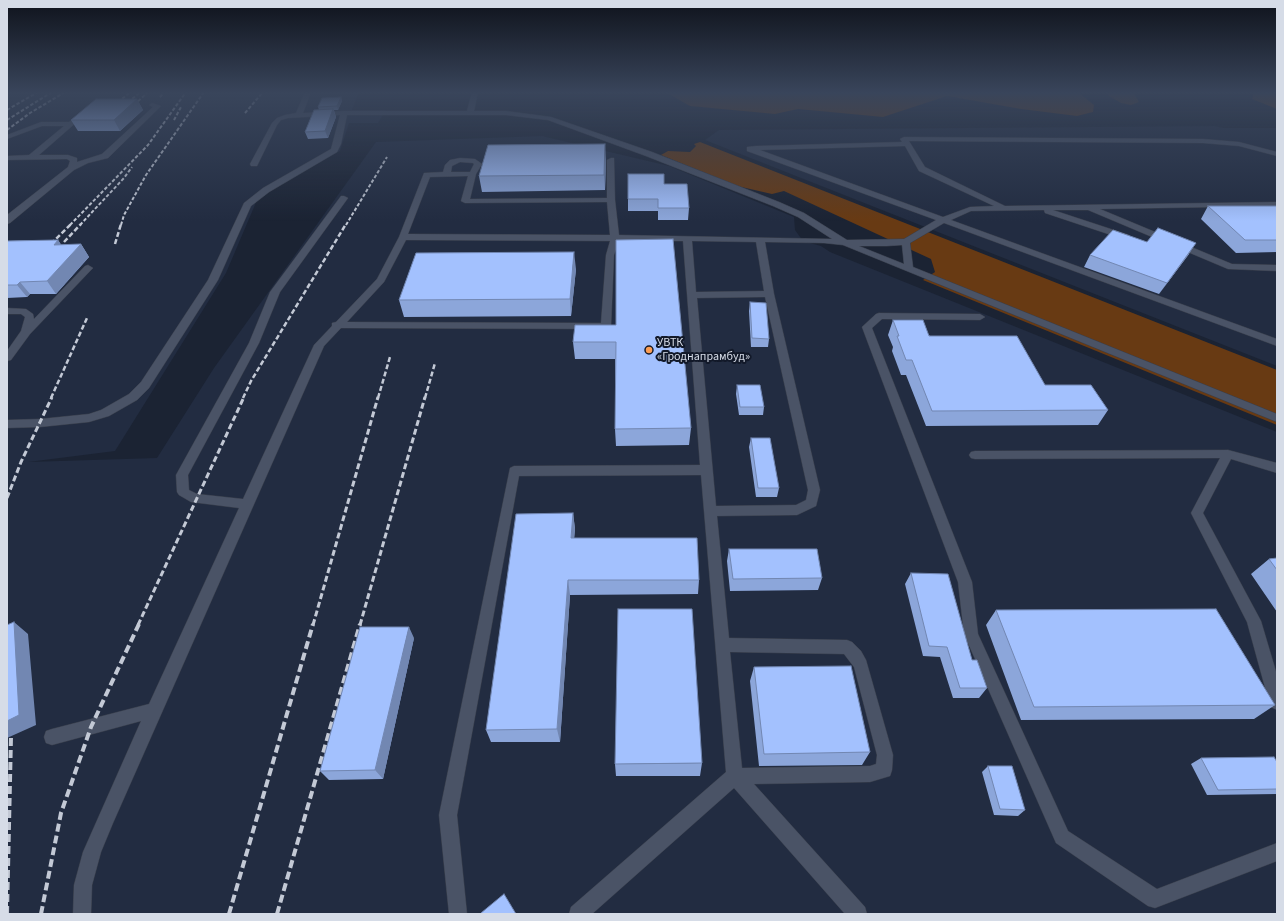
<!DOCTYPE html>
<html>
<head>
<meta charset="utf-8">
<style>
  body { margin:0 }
  #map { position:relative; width:1284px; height:921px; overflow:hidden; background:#1b2333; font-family:"Source Sans 3",sans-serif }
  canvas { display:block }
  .frame { position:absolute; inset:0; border:8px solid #d6dce7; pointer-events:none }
</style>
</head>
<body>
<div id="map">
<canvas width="1284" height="921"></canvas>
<div class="frame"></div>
</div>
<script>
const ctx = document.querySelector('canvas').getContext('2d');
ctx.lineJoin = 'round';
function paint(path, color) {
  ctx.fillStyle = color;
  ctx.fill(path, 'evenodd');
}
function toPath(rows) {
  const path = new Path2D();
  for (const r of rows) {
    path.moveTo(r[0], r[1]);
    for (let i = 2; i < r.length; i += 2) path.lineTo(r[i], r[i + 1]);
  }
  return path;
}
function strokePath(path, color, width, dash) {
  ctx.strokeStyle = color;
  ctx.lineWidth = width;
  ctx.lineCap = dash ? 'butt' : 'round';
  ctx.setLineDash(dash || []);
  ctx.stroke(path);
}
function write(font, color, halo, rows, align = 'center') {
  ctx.font = font + ' "Source Sans 3",sans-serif';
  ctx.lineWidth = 4;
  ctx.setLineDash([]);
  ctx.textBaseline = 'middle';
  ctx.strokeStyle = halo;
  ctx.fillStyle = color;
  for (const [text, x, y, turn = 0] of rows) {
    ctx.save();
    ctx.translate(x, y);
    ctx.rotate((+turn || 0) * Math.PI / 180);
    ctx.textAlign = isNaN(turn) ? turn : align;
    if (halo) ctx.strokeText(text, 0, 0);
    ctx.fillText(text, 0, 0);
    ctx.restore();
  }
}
const built = toPath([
  [7,92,359,92,352,110,386,110,378,123,349,123,340,151,291,178,257,200,226,273,115,451,28,462,157,458,214,368,376,142,542,136,669,166,794,217,795,230,803,241,821,246,830,252,1277,432,1277,914,7,914],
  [1215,126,1223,128,1277,128,1277,366,705,140,719,130]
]);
const green = toPath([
  [665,92,1078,92,1094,105,1093,112,1077,116,1021,109,947,96,883,117,798,109,775,114,690,106],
  [1107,92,1133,92,1139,102,1131,105,1121,103,1109,96],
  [1254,92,1277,92,1277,109,1252,99],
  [700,142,1277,370,1277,425,923,280,935,272,931,259,784,191,772,194,737,186,661,155,668,151,690,152,696,146,694,144]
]);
const minor = toPath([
  [305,92,311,92,303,113,344,111,467,111,472,92,478,92,474,111,506,111,551,117,652,152,779,202,804,213,847,240,904,239,936,220,747,151,747,147,756,146,902,142,900,139,904,137,1203,139,1239,142,1277,152,1277,156,1239,146,1203,143,909,141,925,167,1005,206,1277,202,1277,206,1100,209,1232,264,1277,265,1277,271,1228,269,1088,210,1053,210,1129,235,1130,237,1126,240,1045,213,1044,210,971,211,951,220,1277,339,1277,346,944,223,910,243,913,267,1277,414,1277,422,843,245,824,243,765,242,774,294,820,490,816,506,797,515,717,516,729,638,847,640,852,642,861,651,866,660,893,755,892,770,890,776,870,782,754,784,865,907,867,914,845,914,734,788,592,914,569,914,571,907,726,772,701,475,519,476,457,815,467,914,449,914,439,815,510,468,514,466,700,465,683,241,619,241,614,255,611,326,606,329,341,328,324,346,113,823,101,852,92,885,91,914,73,914,74,885,83,852,141,721,52,745,46,743,44,737,46,731,52,729,149,704,239,508,191,502,179,495,177,492,176,475,249,343,270,292,341,196,344,196,348,198,280,292,259,343,188,475,189,490,197,494,243,499,314,345,332,326,332,323,336,322,377,279,399,237,424,173,443,172,445,165,450,160,460,158,475,159,482,164,476,174,470,199,607,198,607,160,611,158,614,158,615,200,619,235,832,239,798,217,773,206,646,156,548,120,506,115,347,115,341,144,337,152,269,192,251,206,218,280,149,388,137,400,109,416,89,422,40,427,7,428,7,420,40,419,89,414,101,410,129,394,141,382,208,280,244,203,263,188,331,149,340,115,288,118,281,120,277,125,257,166,251,166,250,164,272,123,277,118,285,115,296,113,305,92],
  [905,146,919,171,994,206,970,207,943,217,760,150,905,146],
  [460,162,473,163,474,164,470,172,451,172,452,166,460,162],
  [468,176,461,201,465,203,607,202,610,235,408,234,430,177,468,176],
  [406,240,610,241,606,255,601,323,347,322,384,282,406,240],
  [692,241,756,242,764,291,696,292,692,241],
  [902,245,904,264,859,246,887,246,902,245],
  [765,297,808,490,806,500,796,505,716,506,697,298,765,297],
  [730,652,844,654,854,667,877,755,876,764,870,766,742,768,730,652],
  [152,103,161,106,108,158,88,163,74,170,10,223,7,224,7,215,68,167,70,161,67,159,7,160,7,156,29,155,64,126,42,126,7,139,7,135,41,122,69,122,83,111,87,111,87,113,39,155,68,155,77,158,77,162,102,154,153,107,149,105,152,103],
  [88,265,93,268,91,270,30,334,11,360,7,361,7,351,21,331,25,317,21,314,7,314,7,308,26,309,33,314,34,319,85,266,88,265],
  [879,313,980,314,985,317,980,320,882,319,872,328,972,582,978,634,1068,831,1157,889,1277,843,1277,861,1155,908,1148,906,1056,843,964,634,958,582,862,327,876,314,879,313],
  [1228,450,1277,463,1277,473,1231,459,1203,513,1261,621,1277,675,1277,710,1271,707,1269,702,1247,622,1191,513,1220,458,975,459,971,458,969,455,971,452,975,451,1228,450]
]);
const railFar3 = toPath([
  [160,97,165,92],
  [134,105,148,92],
  [114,106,130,92],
  [124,106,140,92],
  [7,110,38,92],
  [245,113,263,92],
  [7,120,52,92],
  [174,120,181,107],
  [7,130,30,113,65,92],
  [70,225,148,145,186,92],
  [80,225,124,178,132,167],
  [121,225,124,215,146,175,204,92],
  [346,225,387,157]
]);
const railFar2 = toPath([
  [64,242,81,224],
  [51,244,71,224],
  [115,244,121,224],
  [51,398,87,318],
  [243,398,251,381,346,224],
  [378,398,390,357],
  [425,398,435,363]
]);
const railFar1 = toPath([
  [7,498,21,462,52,397],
  [138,625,244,397],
  [313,625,378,397],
  [360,625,425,397]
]);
const rail = toPath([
  [7,914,11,737],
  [41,914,61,813,91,727,139,624],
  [229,914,313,624],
  [277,914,360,624]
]);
const wall = toPath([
  [341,97,342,101,338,110,334,110,336,117,328,138,308,139,305,132,319,110,318,107],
  [137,99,143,110,120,131,78,131,71,120],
  [606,159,605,190,482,192,479,176],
  [664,184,689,208,688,220,658,220,658,211,628,211,628,199],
  [1208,206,1277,206,1277,252,1236,253,1201,219],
  [58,240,61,245,81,244,89,257,56,294,30,294,27,297,7,298,7,241],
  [1189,254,1159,294,1084,267,1090,255],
  [576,269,571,316,404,317,399,300],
  [750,302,769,339,768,347,751,347,749,311],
  [893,320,1045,385,1108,410,1098,425,926,426,906,375,901,375,892,351,893,347,888,335],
  [616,325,691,428,689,445,616,446,615,429,615,359,575,359,573,342],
  [737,385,764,407,763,415,739,415,736,394],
  [751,438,779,488,777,497,756,497,749,447],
  [573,513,575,529,574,538,699,580,698,594,570,595,560,742,491,742,486,730],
  [729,549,822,578,818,590,730,591,727,561],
  [1277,558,1277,612,1251,574,1269,559],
  [911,573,972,660,987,688,979,698,953,698,940,657,923,656,905,584],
  [996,610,1275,705,1254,719,1021,720,986,625],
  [414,638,383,779,329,780,320,771],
  [754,667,870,752,862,765,759,766,750,681],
  [1201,758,1277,762,1277,794,1207,795,1191,764],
  [702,763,700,776,616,776,615,764],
  [988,766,1025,810,1018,816,994,815,982,772]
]);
const shadedWall = toPath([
  [341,97,342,101,338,110,337,106],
  [137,99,143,110,120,131,114,120],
  [333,109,336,117,328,138,325,131],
  [605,144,606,159,605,190,604,175],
  [58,240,67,253,54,245],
  [1196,243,1189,254,1159,294,1167,283],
  [81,244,89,257,56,294,47,281],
  [574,252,576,269,571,316,570,299],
  [20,282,30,294,27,297,17,285],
  [573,513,575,529,573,553,571,538],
  [568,580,570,595,560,742,557,729],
  [14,622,28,634,36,725,7,738,7,721],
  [409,627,414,638,383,779,375,770]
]);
const building = toPath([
  [341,97,337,106,318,107,322,98,341,97],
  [96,99,137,99,114,120,71,120,96,99],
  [333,109,325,131,305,132,314,110,333,109],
  [605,144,604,175,479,176,488,145,605,144],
  [628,174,664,174,664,184,687,184,689,208,658,208,658,199,628,199,628,174],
  [1208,206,1277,206,1277,240,1245,240,1208,206],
  [1158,228,1196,243,1167,283,1090,255,1113,230,1147,242,1158,228],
  [673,239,691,428,615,429,616,342,573,342,575,325,616,325,616,240,673,239],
  [58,240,54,245,81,244,47,281,20,282,17,285,7,285,7,241,58,240],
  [574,252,570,299,399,300,416,253,574,252],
  [750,302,766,303,769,339,752,338,750,302],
  [893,320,923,320,929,336,1017,336,1045,385,1091,385,1108,410,932,411,912,360,906,360,897,336,899,336,893,320],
  [737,385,760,385,764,407,740,407,737,385],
  [751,438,770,438,779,488,758,488,751,438],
  [573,513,571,538,697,538,699,580,568,580,557,729,486,730,516,514,573,513],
  [729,549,817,549,822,578,733,579,729,549],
  [1277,558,1277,570,1269,559,1277,558],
  [911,573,948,574,972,660,977,660,987,688,960,688,947,647,929,646,911,573],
  [618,609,692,609,702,763,615,764,618,609],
  [1216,609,1275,705,1034,707,996,610,1216,609],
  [14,622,19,715,7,721,7,625,14,622],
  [360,627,409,627,375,770,320,771,360,627],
  [851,666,870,752,764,754,754,667,851,666],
  [1274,757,1277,762,1277,789,1218,790,1201,758,1274,757],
  [988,766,1012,766,1025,810,1000,809,988,766],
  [504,894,516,914,482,914,481,913,504,894]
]);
const markers = [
  [649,350,4,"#fc9d53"]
];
const poiNames = [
  ["УВТК",657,343],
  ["«Гроднапрамбуд»",657,357]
];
paint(built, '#222c41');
paint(green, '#683a13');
strokePath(minor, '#383e4b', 1);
paint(minor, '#4a5366');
strokePath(railFar3, '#c3c9d5', 2, [3.5, 2]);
strokePath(railFar2, '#c3c9d5', 2.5, [5, 2.5]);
strokePath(railFar1, '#c3c9d5', 3, [6, 3]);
strokePath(rail, '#c3c9d5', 4, [8, 4]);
paint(wall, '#8ca6da');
paint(shadedWall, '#7287b2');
paint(building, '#a3c1fe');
strokePath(building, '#7287b2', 1);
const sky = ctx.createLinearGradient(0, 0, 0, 221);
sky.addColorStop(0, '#0f131c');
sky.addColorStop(0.42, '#39455b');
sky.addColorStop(1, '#39455b00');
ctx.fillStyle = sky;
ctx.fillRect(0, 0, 1284, 221);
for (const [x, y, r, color] of markers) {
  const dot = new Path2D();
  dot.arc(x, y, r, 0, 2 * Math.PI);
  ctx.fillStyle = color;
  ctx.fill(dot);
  strokePath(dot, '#121929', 1.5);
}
write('12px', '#d6dce7', '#121929', poiNames, 'left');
</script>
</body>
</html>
